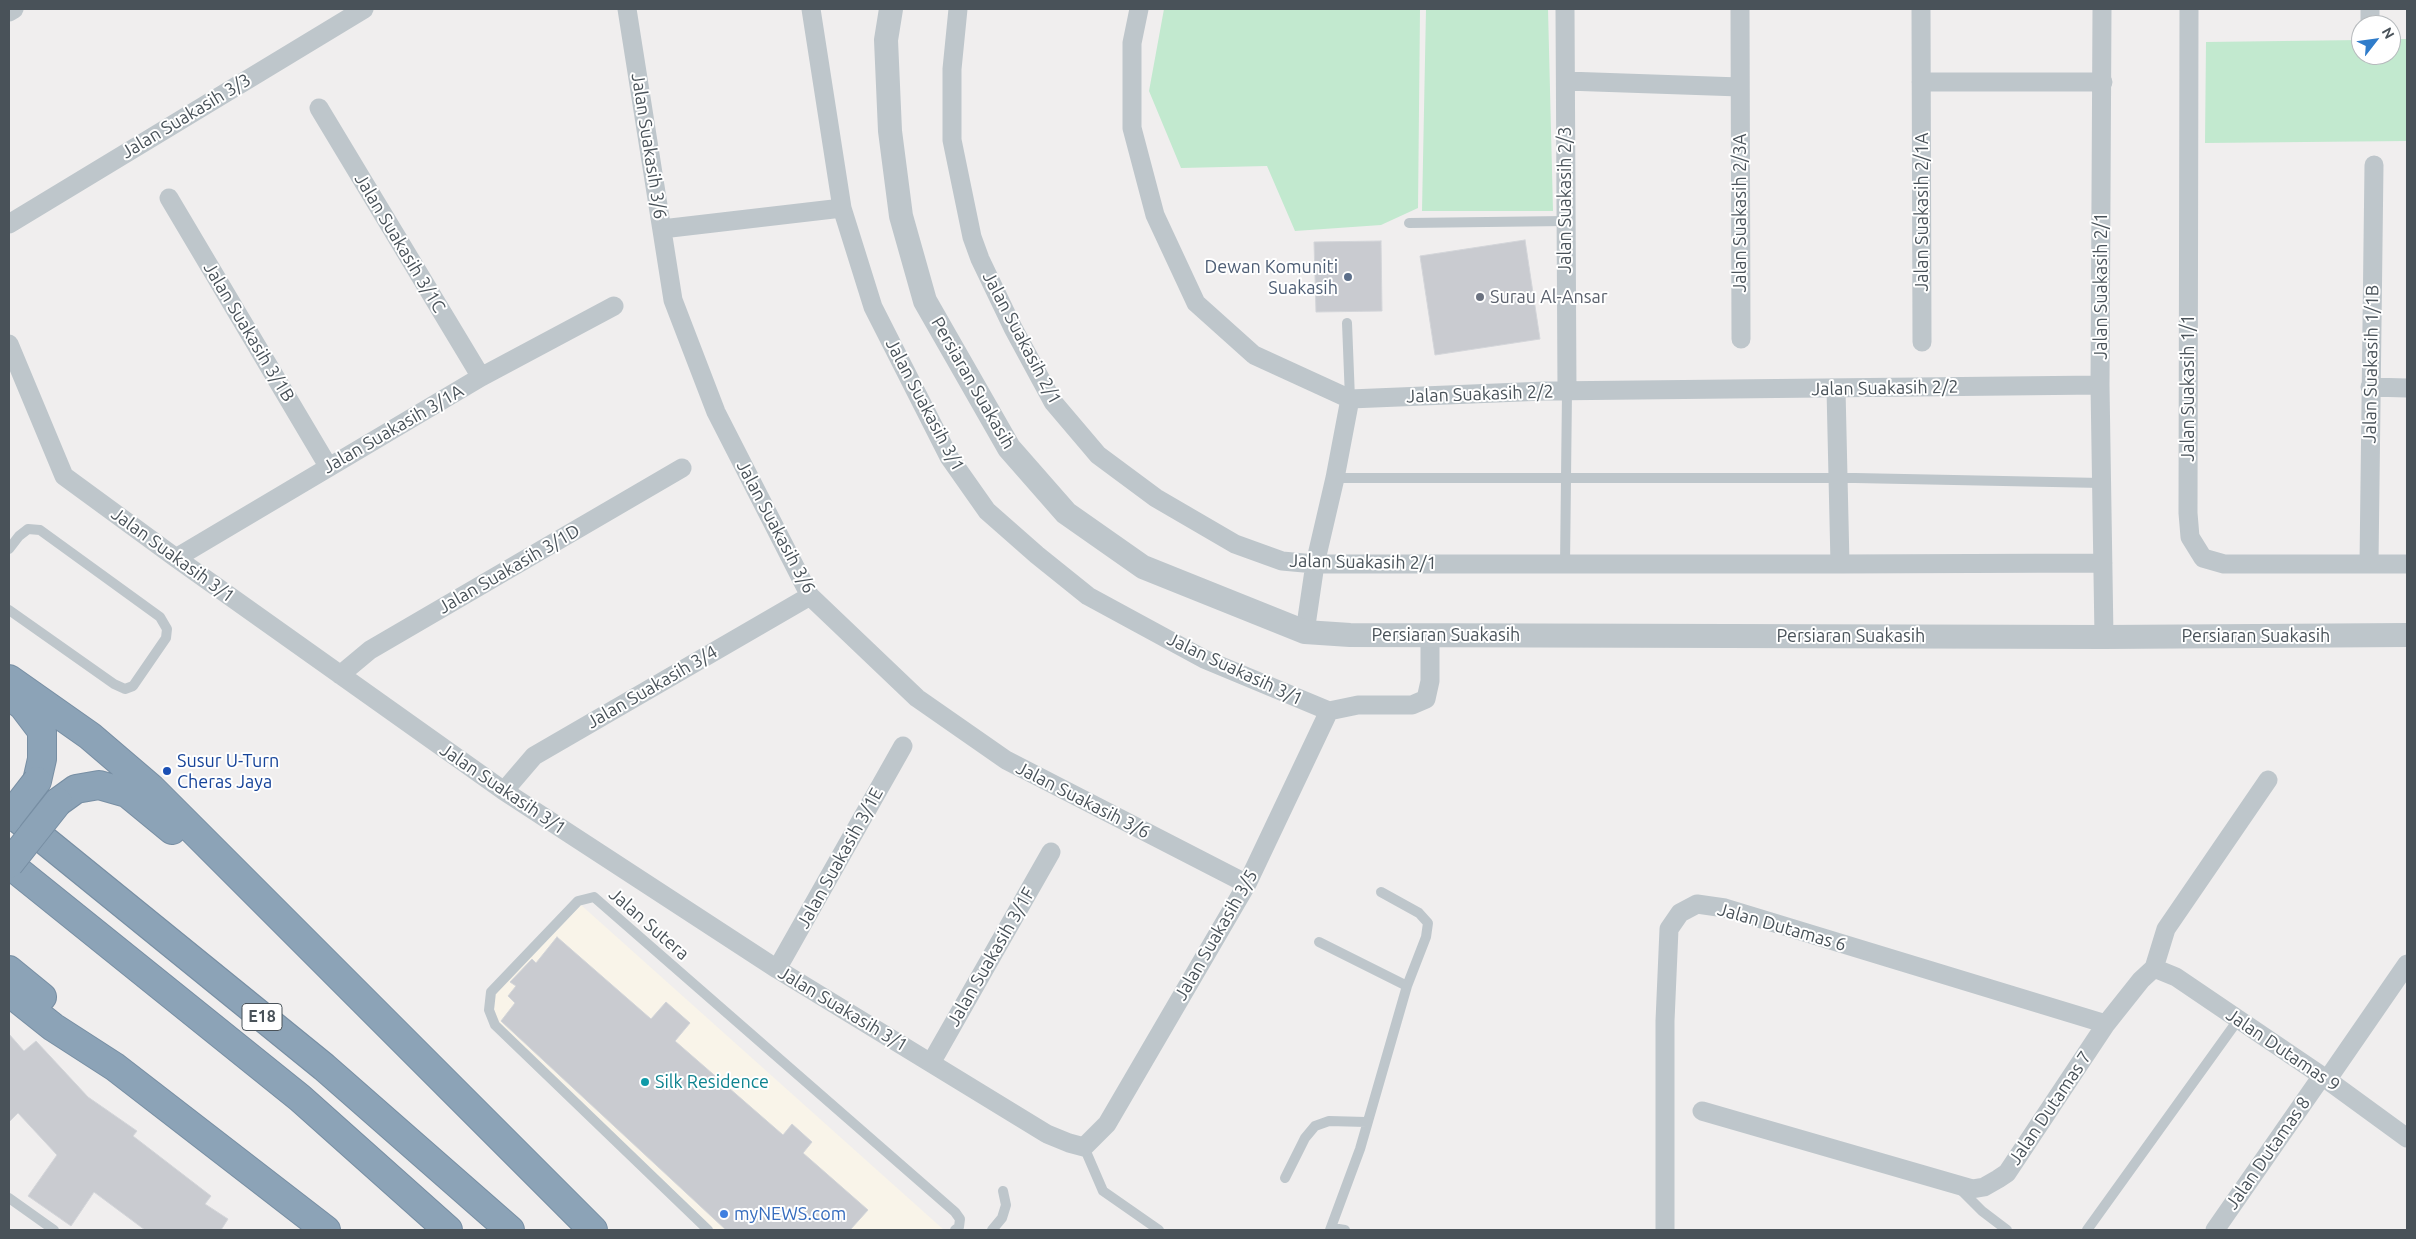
<!DOCTYPE html>
<html>
<head>
<meta charset="utf-8">
<style>
  body { margin:0 }
  #map { position:relative; width:2416px; height:1239px; overflow:hidden; background:#f0eeee; font-family:Ubuntu,sans-serif }
  canvas { display:block }
  .frame { position:absolute; inset:0; border:10px solid #495259; pointer-events:none }
  .north { position:absolute; left:2351px; top:15px; width:50px; height:50px; box-sizing:border-box; background:#fff; border:1px solid #b6babd; border-radius:50%; rotate:60deg; font-size:14px; font-weight:700; line-height:20px; text-align:center; color:#495259 }
  .north::after { content:''; display:block; margin:auto; width:18px; height:22px; background:#2f7cca; clip-path:polygon(50% 0,100% 100%,50% 72%,0 100%) }
</style>
</head>
<body>
<div id="map">
<canvas width="2416" height="1239"></canvas>
<div class="frame"></div>
<div class="north">N</div>
</div>
<script>
const ctx = document.querySelector('canvas').getContext('2d');
ctx.lineJoin = 'round';
function paint(path, color) {
  ctx.fillStyle = color;
  ctx.fill(path, 'evenodd');
}
function toPath(rows) {
  const path = new Path2D();
  for (const r of rows) {
    path.moveTo(r[0], r[1]);
    for (let i = 2; i < r.length; i += 2) path.lineTo(r[i], r[i + 1]);
  }
  return path;
}
function strokePath(path, color, width, dash) {
  ctx.strokeStyle = color;
  ctx.lineWidth = width;
  ctx.lineCap = dash ? 'butt' : 'round';
  ctx.setLineDash(dash || []);
  ctx.stroke(path);
}
function write(font, color, halo, rows, align = 'center') {
  ctx.font = font + ' Ubuntu,sans-serif';
  ctx.lineWidth = 4;
  ctx.setLineDash([]);
  ctx.textBaseline = 'middle';
  ctx.strokeStyle = halo;
  ctx.fillStyle = color;
  for (const [text, x, y, turn = 0] of rows) {
    ctx.save();
    ctx.translate(x, y);
    ctx.rotate((+turn || 0) * Math.PI / 180);
    ctx.textAlign = isNaN(turn) ? turn : align;
    if (halo) ctx.strokeText(text, 0, 0);
    ctx.fillText(text, 0, 0);
    ctx.restore();
  }
}
const commercial = toPath([
  [581,905,944,1230,715,1230,498,1022,494,1009,495,994]
]);
const green = toPath([
  [1164,9,1420,9,1418,208,1381,225,1295,231,1267,166,1181,168,1149,91],
  [1426,9,1548,9,1553,211,1422,211],
  [2391,39,2407,39,2407,141,2205,143,2206,42,2361,40,2361,55,2391,55]
]);
const building = toPath([
  [1525,240,1540,339,1435,355,1420,256,1525,240],
  [1381,241,1382,311,1316,312,1314,242,1381,241],
  [557,937,651,1019,666,1002,690,1023,675,1041,783,1135,792,1124,812,1142,803,1153,868,1210,850,1230,726,1230,501,1021,515,1003,508,996,516,986,510,982,532,959,536,963,557,937],
  [9,1034,24,1051,36,1041,88,1097,137,1131,133,1136,211,1196,205,1204,228,1219,221,1230,145,1230,94,1192,71,1226,28,1196,57,1155,18,1113,9,1122,9,1034]
]);
const service = toPath([
  [1409,223,1565,221],
  [1347,323,1350,399],
  [1335,478,1855,478,2102,483],
  [9,549,19,536,28,529,40,530,160,617,167,629,166,638,133,686,125,689,114,684,9,610],
  [1565,565,1567,392],
  [1319,942,1407,986],
  [1084,1147,1103,1191,1159,1230],
  [1285,1178,1305,1138,1315,1126,1329,1121,1366,1122],
  [1960,1189,1982,1211,2007,1230],
  [9,1198,54,1230],
  [1332,1228,1345,1230],
  [708,1230,495,1025,489,1010,491,992,578,901,594,897,955,1212,960,1219,959,1227,955,1230],
  [992,1230,1002,1218,1006,1205,1003,1191],
  [1330,1230,1360,1149,1407,986,1426,937,1428,923,1419,913,1381,892],
  [2087,1230,2238,1020]
]);
const minor = toPath([
  [627,9,673,300,716,412,810,596,917,698,1006,760,1247,884],
  [811,9,842,208,873,307,949,457,987,511,1037,555,1088,596,1204,659,1329,711,1358,705,1412,705,1426,699,1430,681,1430,635],
  [958,9,952,69,952,140,972,237,980,259,1013,328,1053,402,1098,455,1156,498,1235,544,1282,561,1315,564,1840,564],
  [1139,9,1132,43,1132,128,1155,215,1196,303,1254,355,1350,399,1545,391,2100,385],
  [1565,9,1567,392],
  [1740,9,1741,339],
  [1921,9,1922,342],
  [2102,9,2100,385,2104,637],
  [2189,9,2188,513,2190,537,2203,558,2224,564,2407,564],
  [2370,9,2370,25],
  [9,12,14,9],
  [1566,81,1740,87],
  [1921,82,2103,82],
  [319,108,481,377],
  [169,198,328,466],
  [9,224,364,9],
  [662,229,842,208],
  [9,344,64,476,176,558,504,791,777,969,1047,1134,1069,1143,1084,1147,1107,1124,1247,884,1329,711],
  [2370,387,2407,388],
  [1836,389,1840,564,2103,563],
  [176,558,481,377,614,306],
  [2369,563,2374,165],
  [1305,632,1315,564,1335,478,1350,399],
  [340,675,370,650,682,468],
  [504,791,534,756,810,596],
  [2154,968,2176,977,2322,1076,2407,1138],
  [777,969,903,746],
  [931,1063,1051,852],
  [2327,1080,2407,964],
  [1702,1111,1972,1189,1984,1187,1998,1179,2007,1173,2106,1024,2141,980,2154,968,2166,929,2268,780],
  [1665,1230,1665,1021,1669,929,1680,913,1697,904,1725,908,2106,1024],
  [2215,1230,2322,1076]
]);
const tertiary = toPath([
  [891,9,886,40,890,131,901,216,925,301,1009,448,1066,513,1143,567,1305,632,1350,635,2104,637,2407,635]
]);
const motorway = toPath([
  [9,679,90,736,152,789,593,1230],
  [9,695,23,706,42,731,42,759,37,781],
  [58,802,76,789,99,785,127,793,172,830],
  [16,817,324,1067,510,1230],
  [9,864,300,1098,448,1230],
  [9,970,42,997],
  [9,992,53,1027,115,1067,326,1230]
]);
const motorwayBridge = toPath([
  [9,817,37,781],
  [9,864,58,802]
]);
const markers = [
  [1348,277,5,"#5c6f8a"],
  [1480,297,5,"#6b7280"],
  [167,771,5,"#1a4fb4"],
  [645,1082,5,"#0f9aa8"],
  [724,1214,5,"#3f7fe0"]
];
const shields = [
  [262,1017,40]
];
const shieldNames = [
  ["E18",262,1017]
];
const streetNames = [
  ["Jalan Suakasih 3/3",186,116,-31],
  ["Jalan Suakasih 3/6",649,146,81],
  ["Jalan Suakasih 2/3",1565,200,-90],
  ["Jalan Suakasih 2/1A",1922,212,-90],
  ["Jalan Suakasih 2/3A",1740,213,-90],
  ["Jalan Suakasih 3/1C",400,243,59],
  ["Jalan Suakasih 2/1",2101,286,-90],
  ["Jalan Suakasih 3/1B",249,332,59],
  ["Jalan Suakasih 2/1",1022,338,62],
  ["Jalan Suakasih 1/1B",2371,364,-89],
  ["Persiaran Suakasih",973,383,60],
  ["Jalan Suakasih 2/2",1885,388,-1],
  ["Jalan Suakasih 1/1",2188,388,-90],
  ["Jalan Suakasih 2/2",1480,394,-2],
  ["Jalan Suakasih 3/1",925,405,62],
  ["Jalan Suakasih 3/1A",393,429,-30],
  ["Jalan Suakasih 3/6",776,527,62],
  ["Jalan Suakasih 3/1",173,555,36],
  ["Jalan Suakasih 2/1",1363,562,1],
  ["Jalan Suakasih 3/1D",509,569,-30],
  ["Persiaran Suakasih",1446,635],
  ["Persiaran Suakasih",1851,636],
  ["Persiaran Suakasih",2256,636],
  ["Jalan Suakasih 3/1",1235,669,25],
  ["Jalan Suakasih 3/4",652,687,-30],
  ["Jalan Suakasih 3/1",503,789,34],
  ["Jalan Suakasih 3/6",1083,800,27],
  ["Jalan Suakasih 3/1E",840,858,-61],
  ["Jalan Sutera",649,924,41],
  ["Jalan Dutamas 6",1782,927,16],
  ["Jalan Suakasih 3/5",1216,935,-60],
  ["Jalan Suakasih 3/1F",991,957,-60],
  ["Jalan Suakasih 3/1",843,1009,31],
  ["Jalan Dutamas 9",2283,1050,34],
  ["Jalan Dutamas 7",2050,1108,-56],
  ["Jalan Dutamas 8",2268,1153,-55]
];
const serviceNames = [
  ["Dewan Komuniti",1338,267],
  ["Suakasih",1338,288]
];
const worshipNames = [
  ["Surau Al-Ansar",1490,297]
];
const transitNames = [
  ["Susur U-Turn",177,761],
  ["Cheras Jaya",177,782]
];
const cultureNames = [
  ["Silk Residence",655,1082]
];
const shopNames = [
  ["myNEWS.com",734,1214]
];
paint(commercial, '#f9f4e9');
paint(green, '#c2e9cf');
paint(building, '#c9cbd0');
strokePath(building, '#d3d5d9', 1);
strokePath(motorway, '#778ea3', 30);
strokePath(service, '#bec6cb', 10);
strokePath(minor, '#bec6cb', 19);
strokePath(tertiary, '#bec6cb', 24);
strokePath(motorway, '#8ca3b7', 28);
strokePath(motorwayBridge, '#778ea3', 30, []);
strokePath(motorwayBridge, '#8ca3b7', 28);
for (const [x, y, r, color] of markers) {
  const dot = new Path2D();
  dot.arc(x, y, r, 0, 2 * Math.PI);
  ctx.fillStyle = color;
  ctx.fill(dot);
  strokePath(dot, '#fff', 2);
}
for (const [x, y, w] of shields) {
  const box = new Path2D();
  box.roundRect(x - w / 2, y - 13.5, w, 27, 4);
  ctx.fillStyle = '#fff';
  ctx.fill(box);
  strokePath(box, '#495259', 1);
}
write('bold 16px', '#495259', null, shieldNames);
write('18px', '#495259', '#fff', streetNames);
write('18px', '#4e5e75', '#fff', serviceNames, 'right');
write('18px', '#5b616d', '#fff', worshipNames, 'left');
write('18px', '#164399', '#fff', transitNames, 'left');
write('18px', '#0d838f', '#fff', cultureNames, 'left');
write('18px', '#366cbe', '#fff', shopNames, 'left');
</script>
</body>
</html>
